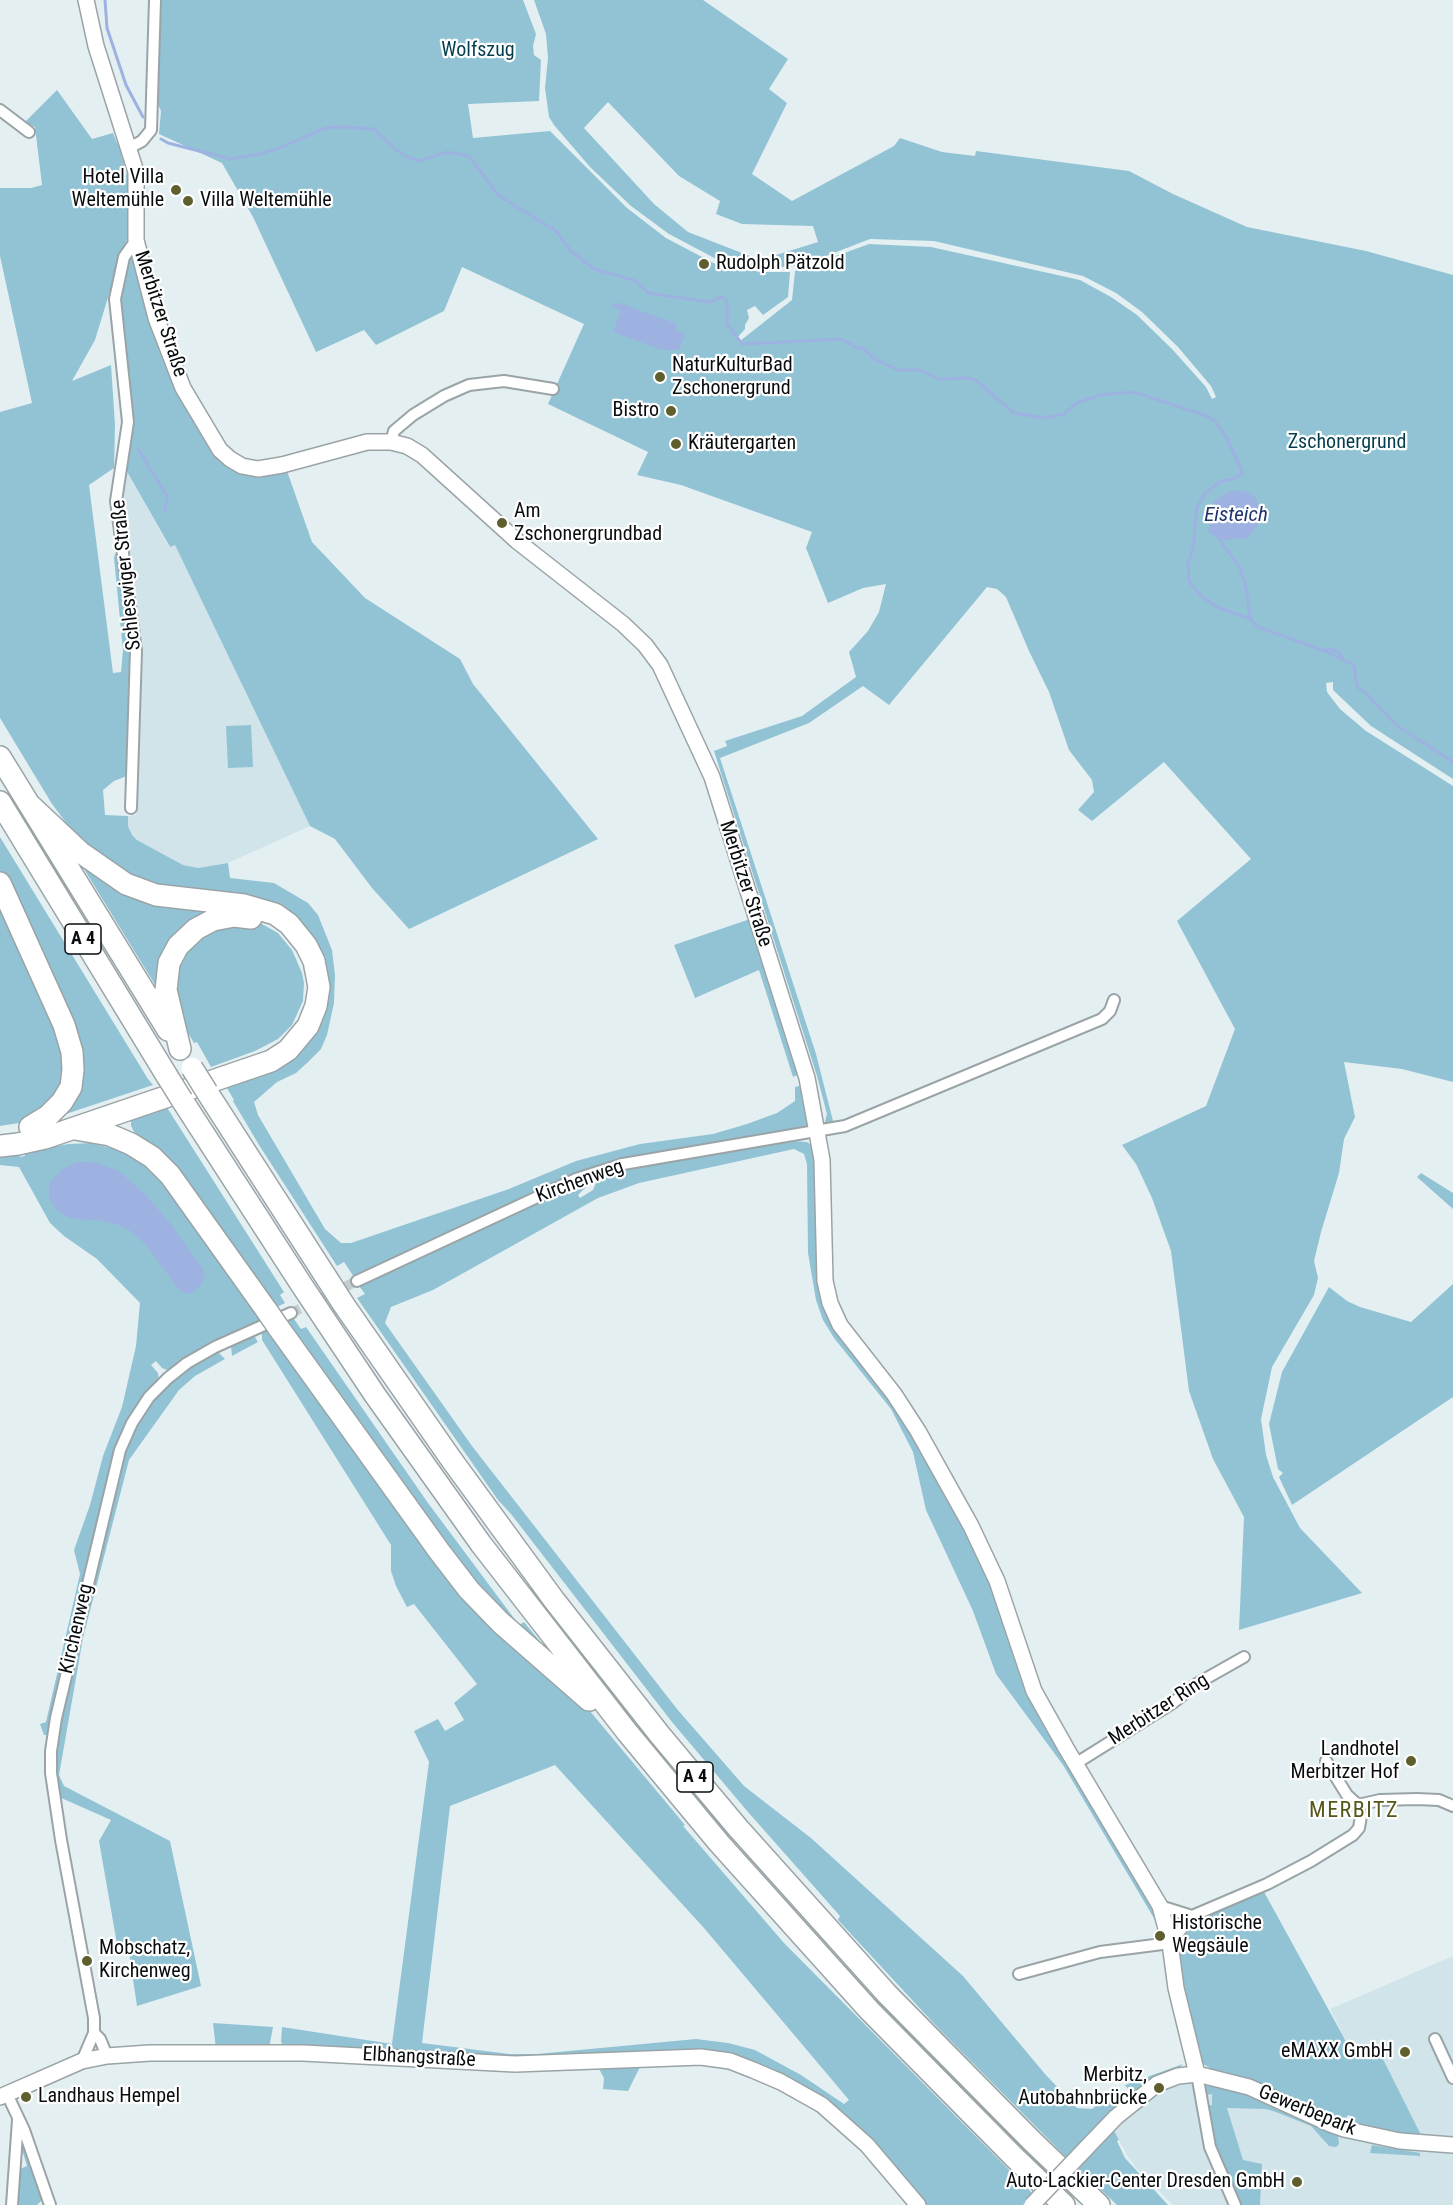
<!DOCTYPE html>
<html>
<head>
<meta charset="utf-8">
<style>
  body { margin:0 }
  canvas { display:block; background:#e4eff2 }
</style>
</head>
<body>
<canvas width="1453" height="2205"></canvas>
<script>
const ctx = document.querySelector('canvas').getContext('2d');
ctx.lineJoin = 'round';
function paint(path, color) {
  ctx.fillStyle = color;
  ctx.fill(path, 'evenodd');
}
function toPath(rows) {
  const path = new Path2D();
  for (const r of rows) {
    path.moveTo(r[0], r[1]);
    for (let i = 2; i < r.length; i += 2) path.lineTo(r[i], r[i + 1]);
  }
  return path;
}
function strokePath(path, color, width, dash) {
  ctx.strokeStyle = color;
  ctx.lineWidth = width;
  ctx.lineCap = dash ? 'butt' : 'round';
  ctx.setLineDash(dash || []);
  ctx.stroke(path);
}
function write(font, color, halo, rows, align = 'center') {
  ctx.font = font + ' "Roboto Condensed",sans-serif';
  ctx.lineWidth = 4.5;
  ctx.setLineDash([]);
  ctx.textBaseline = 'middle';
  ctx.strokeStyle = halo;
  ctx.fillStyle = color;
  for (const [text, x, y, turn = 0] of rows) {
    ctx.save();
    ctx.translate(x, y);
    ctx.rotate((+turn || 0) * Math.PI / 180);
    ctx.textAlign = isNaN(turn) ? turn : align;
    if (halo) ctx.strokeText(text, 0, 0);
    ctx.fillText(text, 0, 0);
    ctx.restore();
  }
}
const built = toPath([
  [125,468,169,547,175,545,310,826,228,863,197,868,183,865,137,840,132,835,128,826,128,816,136,815,142,650,120,501],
  [1453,1956,1453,2205,1173,2205,1136,2168,1127,2155,1112,2127,1161,2088,1178,2083,1199,2085,1428,2153,1376,2046,1354,2056,1330,2009]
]);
const green = toPath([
  [160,0,523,0,536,34,533,46,534,55,541,60,539,101,468,104,473,138,550,131,627,208,666,238,721,267,762,272,790,272,788,297,763,315,755,306,747,310,749,318,745,325,745,329,737,338,740,341,792,300,795,271,869,244,931,247,1080,280,1111,297,1137,315,1172,349,1206,387,1212,399,1216,397,1211,386,1178,347,1142,312,1116,293,1083,276,934,241,870,239,813,261,794,266,767,268,722,262,669,234,631,206,590,167,554,125,549,117,545,88,548,58,546,34,534,0,703,0,788,59,769,89,787,103,752,174,792,201,894,146,900,138,942,152,975,156,976,151,1129,171,1173,194,1247,227,1366,251,1453,275,1453,779,1371,726,1333,690,1333,682,1326,683,1327,692,1340,709,1366,731,1453,786,1453,1082,1402,1069,1344,1062,1355,1117,1344,1139,1339,1173,1321,1232,1314,1261,1318,1278,1314,1295,1272,1367,1261,1419,1266,1455,1273,1477,1300,1528,1362,1593,1239,1630,1244,1517,1213,1459,1189,1391,1171,1251,1152,1198,1136,1164,1122,1145,1206,1106,1235,1029,1177,921,1251,859,1164,762,1092,821,1078,810,1094,792,1092,780,1069,750,1049,692,1029,651,1006,597,997,589,987,587,889,705,863,686,809,723,720,758,816,1054,833,1121,848,1119,877,1108,845,1125,824,1125,827,1114,817,1076,714,751,727,746,725,741,802,716,856,677,849,652,868,631,879,612,886,584,863,588,828,603,806,548,812,532,681,485,637,475,648,452,548,404,584,324,462,267,444,311,376,345,364,330,316,352,253,217,222,163,159,134,161,111,157,102],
  [608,102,679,176,720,201,716,214,742,224,813,226,818,242,760,260,688,232,654,204,584,128],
  [57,90,92,139,113,133,120,150,128,179,129,234,120,258,95,340,72,381,111,365,115,425,114,468,89,485,113,673,121,672,123,650,114,558,115,554,120,552,133,648,129,775,114,781,103,790,105,815,128,816,128,826,132,835,137,840,183,865,198,868,228,863,230,878,274,883,308,903,318,915,332,950,335,975,334,1003,327,1035,321,1049,307,1063,296,1073,277,1082,254,1102,258,1115,325,1229,341,1243,351,1243,509,1189,576,1161,640,1144,713,1134,747,1124,777,1113,795,1101,795,1087,804,1085,810,1122,807,1127,790,1133,664,1151,598,1167,354,1277,344,1262,337,1266,259,1145,233,1101,234,1100,224,1083,316,1021,301,923,277,906,176,891,133,877,81,841,70,828,52,804,0,718,0,412,32,403,0,256,0,188,31,188,42,185,35,127,25,122],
  [128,259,135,259,180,398,212,450,230,468,243,474,265,475,287,471,312,542,365,598,460,659,473,684,598,839,409,929,372,888,335,839,310,826,175,545,170,547,125,468,133,419,121,298],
  [251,725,253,767,228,768,226,726],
  [0,837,148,1079,153,1085,57,1117,79,1069,0,875],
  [76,856,96,871,235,910,202,921,162,996],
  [0,895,65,1038,67,1086,25,1122,0,1126],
  [750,919,800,1074,793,1077,759,970,695,998,674,945],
  [252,921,262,924,278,933,292,950,302,973,304,983,303,1001,292,1025,278,1039,255,1051,211,1067,197,1042,194,1043,175,1011,171,979,198,933],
  [166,1106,284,1292,280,1295,285,1303,275,1308,139,1141,131,1126,131,1118],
  [792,1141,807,1142,814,1147,816,1152,820,1278,856,1352,854,1357,862,1365,865,1363,891,1398,936,1474,994,1584,1020,1667,1157,1912,1158,1925,1063,1765,996,1674,973,1611,926,1510,913,1452,891,1409,834,1338,823,1320,816,1300,808,1253,807,1164,804,1154,794,1149,639,1183,598,1198,433,1290,391,1307,385,1323,472,1446,677,1709,744,1786,811,1838,963,1976,1045,2074,1077,2108,1092,2109,1118,2088,1123,2104,1067,2158,939,2029,838,1920,840,1916,748,1812,672,1722,511,1514,498,1500,357,1298,365,1294,359,1286,583,1182,587,1186,578,1195,580,1198,593,1190,598,1178,625,1169,660,1162],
  [90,1143,120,1150,148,1166,162,1180,263,1319,212,1344,170,1371,162,1368,156,1361,151,1365,158,1373,159,1380,147,1394,109,1475,50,1730,47,1735,44,1735,40,1724,46,1722,80,1574,74,1550,90,1505,103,1456,122,1407,136,1346,140,1303,97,1259,64,1236,50,1223,19,1167,0,1165,0,1154,19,1153,20,1157,25,1156,25,1151,69,1144],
  [1421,1173,1453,1193,1453,1209,1417,1177],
  [1453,1284,1453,1397,1292,1505,1279,1477,1283,1473,1278,1469,1269,1424,1282,1372,1329,1287,1347,1301,1360,1307,1411,1322],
  [294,1319,301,1329,306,1327,428,1503,519,1625,524,1622,543,1645,541,1647,469,1577,285,1323],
  [269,1329,431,1552,579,1698,685,1825,683,1826,784,1943,1033,2194,1023,2205,922,2205,868,2141,751,2064,595,2057,577,2054,555,2058,510,2059,382,2048,370,2051,286,2049,281,2042,282,2027,392,2044,429,1762,414,1731,438,1719,445,1731,464,1720,454,1703,477,1684,414,1604,407,1607,396,1586,391,1571,391,1545,262,1340,262,1331],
  [555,1765,704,1928,849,2100,844,2104,801,2075,755,2050,728,2043,696,2039,537,2054,509,2054,422,2043,450,1806],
  [251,1336,255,1337,258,1342,232,1356,231,1346],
  [217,1351,225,1359,195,1376,179,1390,129,1460,83,1638,59,1775,64,1786,170,1841,201,1986,137,2006,129,1952,117,1944,99,1841,111,1820,59,1797,55,1774,55,1755,79,1638,124,1454,135,1427,154,1400,188,1368],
  [1263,1890,1354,2056,1376,2045,1423,2139,1351,2126,1354,2118,1348,2115,1345,2120,1336,2120,1232,2075,1213,2070,1200,2062,1197,2055,1176,1950,1181,1938,1202,1916],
  [213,2023,273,2027,269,2048,216,2049],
  [1183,2064,1177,2070,1134,2091,1128,2089,1125,2085],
  [598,2067,640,2067,628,2091,603,2089,604,2078],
  [1216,2085,1253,2096,1338,2134,1339,2144,1336,2147,1329,2146,1311,2126,1276,2112,1266,2109,1227,2108,1243,2160,1262,2164,1260,2205,1238,2205,1214,2142,1207,2106,1212,2105,1212,2094,1206,2095,1204,2086],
  [1112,2127,1119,2140,1117,2141,1125,2158,1168,2205,1117,2205,1077,2167],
  [19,2132,42,2191,41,2201,37,2205,19,2205,18,2202,17,2193,19,2163,20,2169,27,2166,23,2153,17,2154],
  [1372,2145,1420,2153,1420,2156,1370,2153]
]);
const water = toPath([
  [620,303,677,324,675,330,684,333,685,336,679,350,662,350,613,332,621,311,612,307,613,304],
  [1231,491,1245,491,1256,498,1263,518,1248,538,1220,540,1208,532,1214,500],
  [77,1162,93,1162,119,1171,146,1195,169,1222,202,1267,205,1276,200,1286,194,1292,188,1294,180,1291,146,1245,129,1230,116,1224,98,1220,72,1219,57,1211,49,1197,50,1183,61,1170]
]);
const stream = toPath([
  [105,0,107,28,126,85,143,117],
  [161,139,168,143,230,159,260,154,282,147,325,128,344,127,374,129,394,148,407,157,419,161,447,152,469,156,498,195,556,231,571,251,594,269,636,281,648,293,709,302,722,297,726,300,727,306,727,324,742,344,841,339,858,348,863,348,873,358,898,370,920,370,939,379,968,378,977,381,1014,413,1045,418,1064,414,1077,403,1100,395,1134,392,1204,415,1214,420,1226,437,1243,473,1233,479,1221,481,1205,493,1197,507,1193,548,1188,564,1189,581,1200,595,1217,607,1250,619,1258,627,1325,651,1354,665,1357,687,1365,692,1396,725,1453,762],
  [138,449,167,496,165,510],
  [1222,539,1220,540,1240,568,1246,587,1250,619],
  [1325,651,1328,649,1338,651,1342,658]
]);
const streetTunnel = toPath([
  [291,1313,357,1281]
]);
const street = toPath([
  [0,110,29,132],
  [129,148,142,141,151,130,155,0],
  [391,442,394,431,413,415,444,396,469,385,504,381,553,389],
  [131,808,136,651,116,501,128,422,115,299,124,257,136,240],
  [357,1281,576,1179,623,1164,845,1126,1102,1019,1110,1011,1114,1000],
  [1075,1764,1174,1702,1198,1683,1244,1657],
  [1358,1805,1380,1800,1417,1799,1439,1800,1453,1806],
  [1160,1906,1192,1916],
  [1019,1974,1100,1952,1170,1943,1192,1916,1267,1884,1311,1861,1353,1835,1359,1828,1361,1816,1358,1805,1347,1795,1326,1761],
  [94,2033,100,2039,107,2056],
  [1435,2039,1453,2078],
  [82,2061,94,2033,94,2018,61,1840,51,1773,51,1751,56,1718,120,1450,132,1423,149,1397,168,1378,187,1363,215,1347,291,1313],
  [1197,2074,1210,2147,1235,2205],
  [7,2094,24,2130,50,2205],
  [12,2205,18,2120]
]);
const secondary = toPath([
  [86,0,96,46,136,172,136,240,156,318,183,388,220,450,230,459,242,466,258,469,282,465,367,442,391,442,407,446,422,455,517,541,623,624,645,645,660,665,712,777,807,1078,822,1160,825,1281,830,1303,840,1325,894,1394,918,1431,971,1526,997,1581,1034,1691,1066,1748,1160,1906,1170,1943,1176,1988,1197,2074],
  [0,2097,82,2061,107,2056,150,2053,303,2053,515,2064,701,2057,730,2061,753,2070,781,2082,822,2105,867,2145,918,2205],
  [1092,2142,1116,2117,1157,2084,1178,2076,1197,2074,1249,2087,1330,2124,1344,2129,1400,2141,1453,2145]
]);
const highway = toPath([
  [0,757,168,1030],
  [0,802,167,1076],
  [0,883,64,1025,72,1052,73,1070,71,1087,62,1102,48,1116,30,1127],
  [180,1049,166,990,169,963,178,946,196,929,213,920,234,916,251,918],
  [207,1092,344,1305,451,1459,554,1600,660,1735,738,1828,887,1994,1032,2141,1099,2205],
  [182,1100,301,1284,375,1395,481,1544,627,1732,719,1843,869,2010,1014,2157,1064,2205],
  [75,1129,110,1135,131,1144,152,1157,170,1175,267,1311],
  [0,1146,18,1144,45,1138,271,1061,288,1050,308,1026,316,1006,319,987,314,961,306,945,289,924,275,914,244,905,156,895,126,884,80,852,31,806],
  [278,1327,439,1551,469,1590,501,1623,589,1700]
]);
const secondaryBridge = toPath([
  [1032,2205,1092,2142]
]);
const highwayBridge = toPath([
  [192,1068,207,1092],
  [167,1076,182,1100],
  [267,1311,278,1327]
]);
const markers = [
  [176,190,6,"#5e5f2c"],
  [188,201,6,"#5e5f2c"],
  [704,264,6,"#5e5f2c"],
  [660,377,6,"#5e5f2c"],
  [671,411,6,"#5e5f2c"],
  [676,444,6,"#5e5f2c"],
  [502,523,6,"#5e5f2c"],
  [1411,1761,6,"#5e5f2c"],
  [1160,1936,6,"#5e5f2c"],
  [87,1961,6,"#5e5f2c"],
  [1405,2052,6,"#5e5f2c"],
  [1159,2088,6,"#5e5f2c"],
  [26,2097,6,"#5e5f2c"],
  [1297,2182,6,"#5e5f2c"]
];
const shields = [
  [83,939,36],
  [695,1777,36]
];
const shieldNames = [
  ["A 4",83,939],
  ["A 4",695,1777]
];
const parkNames = [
  ["Wolfszug",478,51],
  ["Zschonergrund",1347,443]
];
const poiNames = [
  ["Hotel Villa",164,178,"right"],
  ["Weltemühle",164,201,"right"],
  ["Villa Weltemühle",200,201],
  ["Rudolph Pätzold",716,264],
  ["NaturKulturBad",672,366],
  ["Zschonergrund",672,389],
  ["Bistro",659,411,"right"],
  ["Kräutergarten",688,444],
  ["Am",514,512],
  ["Zschonergrundbad",514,535],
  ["Landhotel",1399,1750,"right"],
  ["Merbitzer Hof",1399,1773,"right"],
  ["Historische",1172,1924],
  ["Wegsäule",1172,1947],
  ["Mobschatz,",99,1949],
  ["Kirchenweg",99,1972],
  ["eMAXX GmbH",1393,2052,"right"],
  ["Merbitz,",1147,2076,"right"],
  ["Autobahnbrücke",1147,2099,"right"],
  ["Landhaus Hempel",38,2097],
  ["Auto-Lackier-Center Dresden GmbH",1285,2182,"right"]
];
const streetNames = [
  ["Merbitzer Straße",160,314,72],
  ["Schleswiger Straße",127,575,-96],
  ["Merbitzer Straße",745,884,72],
  ["Kirchenweg",580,1182,-20],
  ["Kirchenweg",77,1629,-77],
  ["Merbitzer Ring",1159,1710,-33],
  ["Elbhangstraße",419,2058,3],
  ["Gewerbepark",1307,2111,22]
];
const waterNames = [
  ["Eisteich",1236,516]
];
const quarterNames = [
  ["MERBITZ",1354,1811]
];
paint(built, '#d0e4ea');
paint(green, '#91c3d4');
paint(water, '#9db2e1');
strokePath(stream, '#9db2e1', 3);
strokePath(streetTunnel, '#c3cdd0', 10, [10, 5]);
strokePath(street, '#9aa4a7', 14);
strokePath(secondary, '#9aa4a7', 18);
strokePath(highway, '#9aa4a7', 24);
strokePath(street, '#fff', 10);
strokePath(secondary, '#fff', 15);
strokePath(highway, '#fff', 21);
strokePath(secondaryBridge, '#9aa4a7', 18, []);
strokePath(highwayBridge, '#9aa4a7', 24, []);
strokePath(secondaryBridge, '#fff', 15);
strokePath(highwayBridge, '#fff', 21);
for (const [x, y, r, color] of markers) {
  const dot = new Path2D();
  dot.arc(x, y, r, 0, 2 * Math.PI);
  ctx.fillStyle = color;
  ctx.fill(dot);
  strokePath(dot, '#fff', 2);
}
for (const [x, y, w] of shields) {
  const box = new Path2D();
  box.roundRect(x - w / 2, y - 15, w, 30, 4.5);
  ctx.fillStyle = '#fff';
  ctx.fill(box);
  strokePath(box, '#090c0e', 1.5);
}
write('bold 18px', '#090c0e', null, shieldNames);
write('20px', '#033e4e', '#fff', parkNames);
write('20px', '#090c0e', '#fff', poiNames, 'left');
write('20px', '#090c0e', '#fff', streetNames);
write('italic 21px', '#1e336b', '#fff', waterNames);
ctx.letterSpacing = '1.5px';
write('22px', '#56571b', '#fff', quarterNames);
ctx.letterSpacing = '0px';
</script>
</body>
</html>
